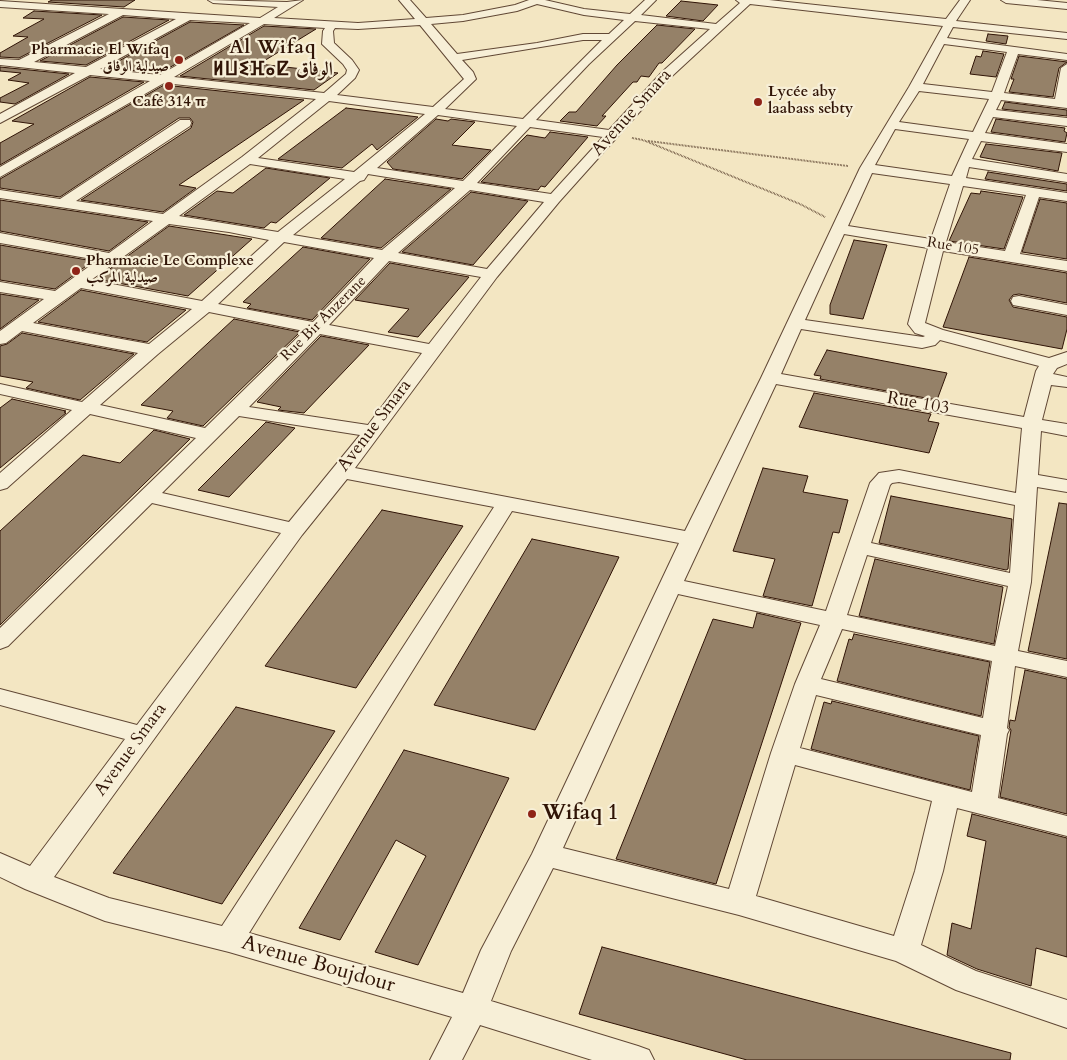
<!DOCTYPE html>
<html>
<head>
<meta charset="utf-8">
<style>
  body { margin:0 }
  canvas { display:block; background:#f3e6c2 }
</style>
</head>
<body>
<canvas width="1067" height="1060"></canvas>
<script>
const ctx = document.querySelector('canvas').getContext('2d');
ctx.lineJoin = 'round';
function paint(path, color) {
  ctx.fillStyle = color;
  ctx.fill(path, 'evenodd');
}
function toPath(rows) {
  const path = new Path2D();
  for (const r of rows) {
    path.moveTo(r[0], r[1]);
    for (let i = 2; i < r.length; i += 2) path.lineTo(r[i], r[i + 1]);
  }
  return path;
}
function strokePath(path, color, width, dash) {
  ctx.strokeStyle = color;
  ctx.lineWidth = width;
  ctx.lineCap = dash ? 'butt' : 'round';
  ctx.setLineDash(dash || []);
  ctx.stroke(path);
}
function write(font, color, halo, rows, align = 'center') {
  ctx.font = font + ' Cardo,Amiri,"Noto Sans Tifinagh",serif';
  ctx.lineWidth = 4.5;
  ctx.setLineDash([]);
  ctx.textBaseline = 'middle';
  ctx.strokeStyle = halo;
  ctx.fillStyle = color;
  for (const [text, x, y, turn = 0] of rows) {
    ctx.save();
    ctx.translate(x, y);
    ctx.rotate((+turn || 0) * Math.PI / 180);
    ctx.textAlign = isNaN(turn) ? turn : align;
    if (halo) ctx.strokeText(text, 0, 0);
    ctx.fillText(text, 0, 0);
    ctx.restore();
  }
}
const building = toPath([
  [52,0,135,0,124,7,48,2,52,0],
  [681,1,718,5,703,21,666,16,681,1],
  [34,11,102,15,19,58,0,57,0,53,28,37,13,36,44,19,23,18,34,11],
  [123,17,169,20,86,65,40,61,123,17],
  [190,22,244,25,160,73,106,68,190,22],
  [657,25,695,29,662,63,659,63,649,77,641,76,637,82,633,82,602,116,606,116,597,126,560,121,569,112,576,112,617,65,657,25],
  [264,26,316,29,259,64,338,73,314,90,180,76,264,26],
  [988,34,1008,36,1006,44,986,41,988,34],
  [983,51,1004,54,996,77,970,74,976,56,981,57,983,51],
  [1019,56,1067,62,1059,68,1053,97,1009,92,1014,79,1011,79,1019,56],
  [0,67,69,74,15,104,0,102,0,98,29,83,8,80,21,73,0,71,0,67],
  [90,77,144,82,0,165,0,143,34,124,12,121,90,77],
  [164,85,304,100,179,185,196,188,163,212,81,200,191,128,193,122,190,118,179,118,60,197,0,188,0,179,164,85],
  [1005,102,1067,110,1067,116,1002,109,1005,102],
  [346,108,418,117,377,150,372,144,342,168,278,159,346,108],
  [436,119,448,121,451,119,475,122,452,145,491,150,462,179,393,169,387,162,436,119],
  [996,119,1065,128,1064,131,1067,133,1065,142,991,132,996,119],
  [550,132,588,137,545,187,541,186,538,190,481,182,527,135,545,138,550,132],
  [986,144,1062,153,1058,171,980,157,986,144],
  [266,168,330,178,276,223,271,222,264,228,184,215,217,191,233,193,266,168],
  [988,172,1067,184,1067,191,985,179,988,172],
  [385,179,451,189,381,248,321,238,385,179],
  [981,191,1023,197,1004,249,949,241,971,193,980,194,981,191],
  [471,192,528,201,473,265,402,252,471,192],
  [1040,199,1067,203,1067,259,1022,252,1040,199],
  [0,200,148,222,109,251,0,231,0,200],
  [169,226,252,239,188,296,96,279,169,226],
  [854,240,887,245,863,319,830,314,830,305,854,240],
  [0,245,93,261,55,289,0,280,0,245],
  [303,247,370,259,312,320,247,308,251,304,243,302,303,247],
  [969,257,1067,273,1067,303,1019,294,1013,295,1009,300,1013,307,1067,317,1067,329,1062,349,943,327,969,257],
  [390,263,469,277,418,337,388,332,409,309,355,300,390,263],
  [81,290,186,310,147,342,38,322,81,290],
  [0,294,39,300,0,329,0,294],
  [234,319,300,332,203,426,167,418,173,411,141,405,234,319],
  [22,333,134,354,80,400,26,388,33,382,0,376,0,346,7,344,22,333],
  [321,336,369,345,304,413,278,410,281,407,257,402,321,336],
  [827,350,910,366,947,373,937,400,820,379,821,376,814,375,827,350],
  [814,393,931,414,928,421,939,423,929,453,799,427,814,393],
  [12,399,66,411,64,412,66,413,0,468,0,408,12,399],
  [266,422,295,428,229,497,198,490,266,422],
  [154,430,190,439,0,625,0,531,83,455,120,463,154,430],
  [763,468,808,476,803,492,848,500,839,533,833,532,812,606,763,596,775,559,733,551,763,468],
  [891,496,1012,519,1008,569,1006,570,879,543,891,496],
  [1059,503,1067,504,1067,659,1028,651,1059,503],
  [382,510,463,526,356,688,265,666,382,510],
  [532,539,619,557,535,730,434,705,532,539],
  [875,559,1003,587,994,644,859,616,875,559],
  [757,613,801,623,716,884,616,859,713,619,753,628,757,613],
  [854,634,990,662,981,716,837,681,849,639,852,640,854,634],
  [1025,670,1067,679,1067,814,1000,797,1011,730,1009,727,1010,720,1015,721,1025,670],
  [832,701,979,736,970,790,811,749,824,702,831,704,832,701],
  [236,707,335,731,222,904,113,873,236,707],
  [404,750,509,778,418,965,375,952,426,856,396,840,340,940,299,928,404,750],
  [972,814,1067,838,1067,957,1036,948,1031,986,977,969,947,955,952,923,971,929,975,906,986,841,967,836,972,814],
  [602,947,1011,1053,1010,1060,747,1060,579,1014,602,947]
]);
const path = toPath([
  [632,138,643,140,800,204,825,217],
  [648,141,848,166]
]);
const minor = toPath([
  [208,0,287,2,303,0,274,18,358,23,415,19,399,0,410,0,426,18,463,15,515,5,529,0,545,0,584,9,630,14,645,0,656,0,641,15,716,24,740,3,736,0,769,0,946,19,960,0,970,0,956,21,1067,33,1067,39,953,27,947,38,1067,54,1067,60,1018,54,1004,93,1055,99,1061,68,1067,64,1067,108,1001,100,996,110,1067,118,1067,126,993,117,985,133,1067,144,1067,152,981,141,972,159,1067,174,1067,182,969,167,966,178,1067,193,1067,201,1039,197,1020,254,1067,261,1067,271,943,251,925,323,943,330,1049,358,1067,352,1067,364,1057,368,1053,374,1067,377,1067,387,1051,385,1042,420,1067,424,1067,436,1041,431,1038,475,1067,480,1067,492,1037,487,1031,582,1018,651,1067,661,1067,677,1015,666,1007,728,1009,730,1007,734,998,798,1067,816,1067,836,957,808,943,871,921,945,976,971,1067,1000,1067,1028,956,990,896,961,739,915,553,868,511,951,491,1001,638,1046,649,1050,654,1060,592,1060,480,1025,462,1060,430,1060,452,1017,229,952,105,921,25,889,0,877,0,853,30,866,125,739,0,705,0,689,137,725,281,533,152,503,8,646,0,649,0,628,196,438,90,414,7,488,0,490,0,473,72,410,0,394,0,384,82,402,138,353,22,331,6,343,0,344,0,331,44,299,0,292,0,282,55,291,98,260,0,243,0,233,109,253,153,221,0,198,0,190,60,199,180,120,190,120,191,123,190,126,76,201,163,214,242,157,316,99,164,83,0,177,0,167,150,81,90,75,0,123,0,114,75,73,0,65,0,59,19,60,109,14,0,7,0,1,260,18,278,7,213,3,208,0],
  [537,4,584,15,624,20,609,34,583,34,537,43,457,54,431,24,463,21,517,11,537,4],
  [750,4,943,26,909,87,860,168,761,378,685,531,355,468,497,277,559,202,670,78,750,4],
  [123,15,176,19,86,67,34,62,123,15],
  [190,20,250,23,160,75,100,69,190,20],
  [635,21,710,29,662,72,609,130,536,120,589,64,635,21],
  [264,24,325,28,323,31,322,44,343,64,347,70,346,74,324,93,174,77,264,24],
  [420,25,464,79,433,107,337,95,355,78,359,70,352,60,334,43,333,31,335,28,358,29,420,25],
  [583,40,602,40,523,119,445,109,476,79,473,72,462,60,583,40],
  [944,44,1007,52,992,92,923,84,944,44],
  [919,91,989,99,973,132,899,122,919,91],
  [329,101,425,114,354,172,258,158,329,101],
  [438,115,517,126,463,181,377,168,438,115],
  [530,127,603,137,551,194,477,183,530,127],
  [895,129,969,139,952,176,875,165,895,129],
  [250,164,345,179,278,232,179,216,250,164],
  [872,173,950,184,931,239,848,226,872,173],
  [368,174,455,188,382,250,293,235,360,181,364,180,368,174],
  [963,186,1026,195,1005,251,946,242,963,186],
  [470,190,544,202,487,269,398,253,470,190],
  [169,224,229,232,269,240,202,301,91,280,169,224],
  [844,234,928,248,908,324,915,333,925,336,923,337,805,320,844,234],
  [284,242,374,258,313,322,218,304,284,242],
  [389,261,481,277,429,344,329,325,389,261],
  [81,288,192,309,149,344,33,323,81,288],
  [209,312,304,331,205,428,100,405,158,354,209,312],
  [801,329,922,348,935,345,940,340,1039,366,1036,371,1024,417,781,374,801,329],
  [320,334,422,353,368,425,249,407,320,334],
  [776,384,1022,428,1016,493,899,470,879,473,870,483,826,611,684,581,776,384],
  [239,416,360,435,289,522,162,493,239,416],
  [347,479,494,507,222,926,109,898,54,877,302,535,347,479],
  [899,482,1015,505,1010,573,871,543,890,485,892,483,899,482],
  [512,511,679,543,532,854,481,950,463,993,249,933,512,511],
  [867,555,1008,586,995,646,847,615,867,555],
  [678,594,820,625,795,684,771,753,729,889,563,848,678,594],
  [842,629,992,661,983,718,821,679,842,629],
  [816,695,981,735,972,792,800,748,816,695],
  [795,765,932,801,915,871,894,936,756,896,795,765],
  [1001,0,1037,0,1067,3,1067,9,1006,3,1001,0],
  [1019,296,1067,305,1067,315,1013,305,1011,301,1013,297,1019,296]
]);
const markers = [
  [179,60,5,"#8f2418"],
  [169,86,5,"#8f2418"],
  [758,102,5,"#8f2418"],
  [76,271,5,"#8f2418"],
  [532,814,5,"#8f2418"]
];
const farPoinames = [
  ["Pharmacie El Wifaq",169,51,"right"],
  ["صيدلية الوفاق",169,68,"right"],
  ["Lycée aby",768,93],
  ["laabass sebty",768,110],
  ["Café 314 π",169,103,"center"],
  ["Pharmacie Le Complexe",86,262],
  ["صيدلية المركب",86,279]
];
const farStreetnames = [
  ["Rue 105",953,247,9],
  ["Rue Bir Anzerane",324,319,-45]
];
const streetNames = [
  ["Avenue Smara",632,113,-48],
  ["Rue 103",918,404,10],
  ["Avenue Smara",375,426,-53],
  ["Avenue Smara",131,750,-54]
];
const farDistrictnames = [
  ["Al Wifaq",273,49],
  ["ⵍⵡⵉⴼⴰⵇ الوفاق",273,71]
];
const nearPoinames = [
  ["Wifaq 1",542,814]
];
const nearStreetnames = [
  ["Avenue Boujdour",318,965,16]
];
paint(building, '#958168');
strokePath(building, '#301406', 1);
strokePath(minor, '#614835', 2);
strokePath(path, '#301406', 2, [0.5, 1]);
paint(minor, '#f7efd7');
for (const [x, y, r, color] of markers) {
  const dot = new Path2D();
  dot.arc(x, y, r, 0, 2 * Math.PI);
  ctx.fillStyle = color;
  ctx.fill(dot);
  strokePath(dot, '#f7efd7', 2);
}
write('bold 15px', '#301406', '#f7efd7', farPoinames, 'left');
write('15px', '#301406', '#f7efd7', farStreetnames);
write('18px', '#301406', '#f7efd7', streetNames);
ctx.letterSpacing = '1px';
write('bold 19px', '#301406', '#f7efd7', farDistrictnames);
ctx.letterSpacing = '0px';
write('bold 21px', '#301406', '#f7efd7', nearPoinames, 'left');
write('21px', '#301406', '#f7efd7', nearStreetnames);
</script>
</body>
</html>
